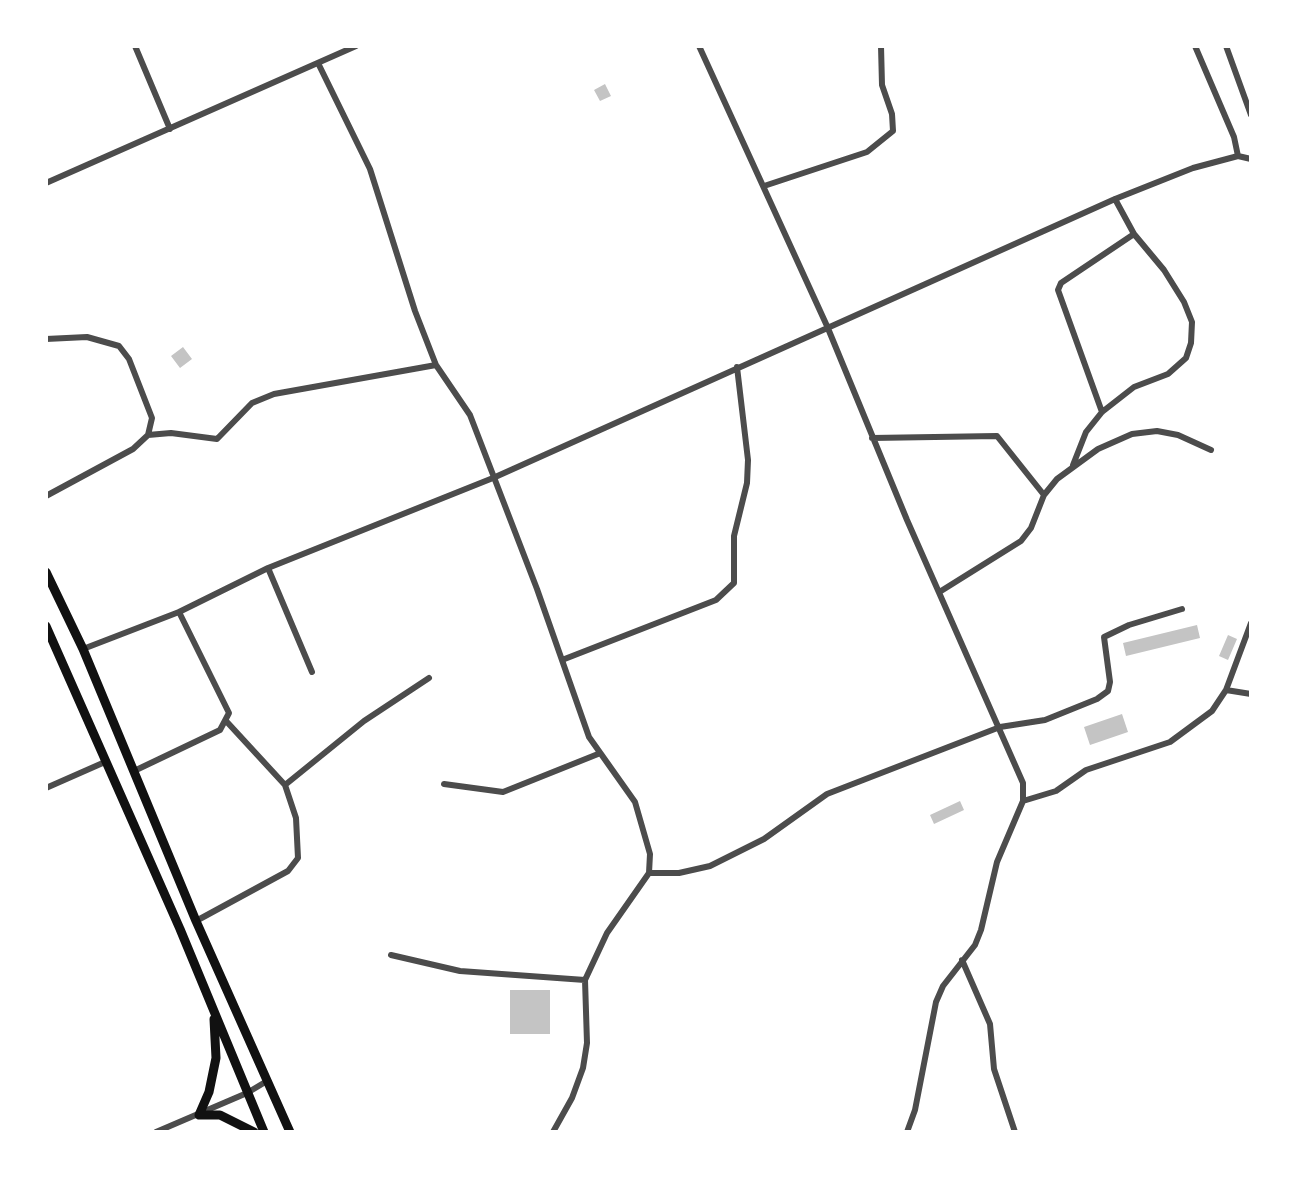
<!DOCTYPE html>
<html>
<head>
<meta charset="utf-8">
<style>
  body { margin:0 }
  #map { position:relative; width:1297px; height:1178px; overflow:hidden; background:#fff; font-family:"DejaVu Sans",sans-serif }
  canvas { display:block }
  .frame { position:absolute; inset:0; border:48px solid #fff; pointer-events:none }
</style>
</head>
<body>
<div id="map">
<canvas width="1297" height="1178"></canvas>
<div class="frame"></div>
</div>
<script>
const ctx = document.querySelector('canvas').getContext('2d');
ctx.lineJoin = 'round';
function paint(path, color) {
  ctx.fillStyle = color;
  ctx.fill(path, 'evenodd');
}
function toPath(rows) {
  const path = new Path2D();
  for (const r of rows) {
    path.moveTo(r[0], r[1]);
    for (let i = 2; i < r.length; i += 2) path.lineTo(r[i], r[i + 1]);
  }
  return path;
}
function strokePath(path, color, width, dash) {
  ctx.strokeStyle = color;
  ctx.lineWidth = width;
  ctx.lineCap = dash ? 'butt' : 'round';
  ctx.setLineDash(dash || []);
  ctx.stroke(path);
}
const building = toPath([
  [605,84,611,96,600,101,594,90],
  [183,347,192,359,180,368,171,356],
  [1197,625,1200,638,1126,656,1123,643],
  [1228,635,1237,639,1228,660,1219,656],
  [1122,714,1128,732,1090,745,1084,727],
  [960,801,964,810,934,824,930,815],
  [510,990,550,990,550,1034,510,1034]
]);
const minor = toPath([
  [135,46,170,129],
  [699,46,827,326,907,520,1023,783,1023,801,997,862,981,930,975,945,943,986,936,1002,915,1110,907,1132],
  [1195,46,1234,137,1238,156],
  [1226,46,1251,115],
  [318,63,370,169,415,311,436,365,470,415,537,589,589,737,635,802,650,854,649,873,607,933,585,980,587,1043,583,1068,572,1098,553,1132],
  [46,183,356,46],
  [764,186,867,152,893,131,892,114,882,85,881,46],
  [46,339,87,337,119,346,129,359,152,418,148,435,133,449,46,496],
  [1102,412,1058,290,1061,283,1134,234],
  [148,435,171,433,217,439,252,403,274,394,436,365],
  [872,438,997,436,1044,495],
  [1073,465,1086,432,1102,412,1134,387,1168,374,1186,358,1191,343,1192,322,1184,302,1164,270,1134,234,1115,199],
  [268,568,312,672],
  [941,591,1021,541,1031,528,1044,495,1057,479,1098,449,1132,434,1157,431,1178,435,1211,450],
  [83,649,179,612,268,568,493,478,1115,199,1193,168,1238,156,1251,159],
  [562,660,716,600,734,583,734,536,747,483,748,460,737,367],
  [1226,690,1251,694],
  [134,771,220,730,229,713,179,612],
  [444,784,503,792,598,754],
  [285,785,364,721,429,678],
  [46,788,105,762],
  [1023,801,1056,791,1086,770,1170,742,1212,711,1226,690,1251,623],
  [649,873,679,873,710,866,764,839,827,794,1000,727,1045,720,1097,699,1108,691,1110,682,1104,637,1129,625,1182,609],
  [196,921,288,871,298,858,296,818,285,785,227,722],
  [391,955,460,971,585,980],
  [962,960,990,1024,994,1069,1015,1132],
  [156,1132,247,1093,267,1081]
]);
const primary = toPath([
  [46,572,83,649,196,921,290,1132],
  [46,626,180,929,264,1132],
  [214,1019,216,1058,209,1092,199,1115,220,1115,254,1132]
]);
paint(building, '#c4c4c4');
strokePath(minor, '#4c4c4c', 6);
strokePath(primary, '#111', 9);
</script>
</body>
</html>
